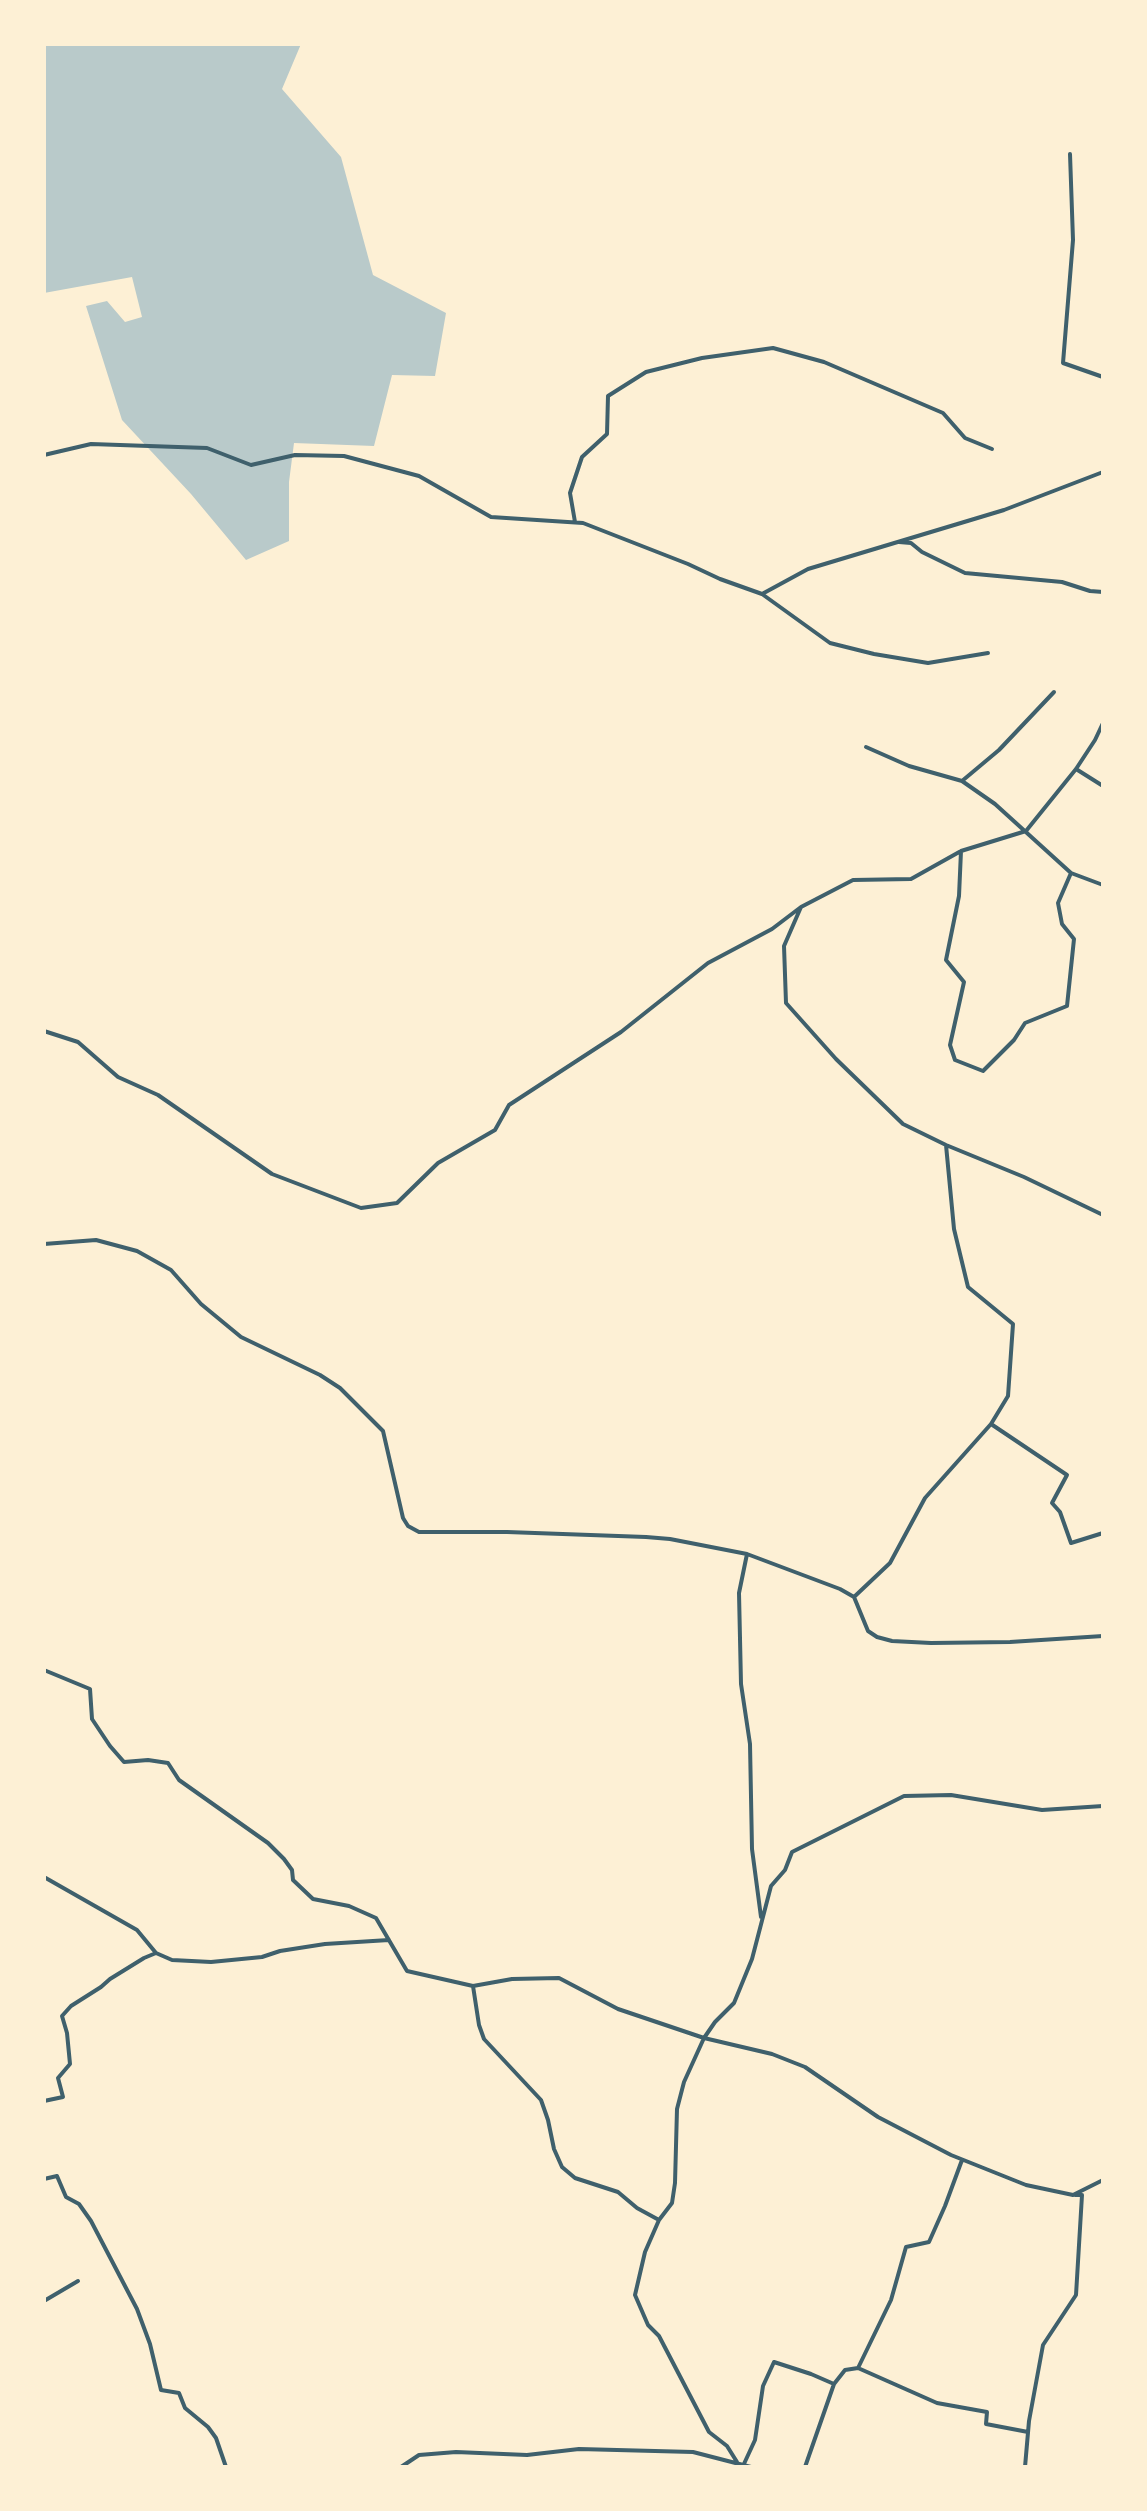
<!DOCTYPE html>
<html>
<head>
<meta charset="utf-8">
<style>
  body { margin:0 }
  #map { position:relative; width:1147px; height:2511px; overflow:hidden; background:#fdf0d5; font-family:Jost,sans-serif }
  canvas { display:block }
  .frame { position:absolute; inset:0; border:46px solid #fdf0d5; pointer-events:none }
</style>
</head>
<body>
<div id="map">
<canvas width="1147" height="2511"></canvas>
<div class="frame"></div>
</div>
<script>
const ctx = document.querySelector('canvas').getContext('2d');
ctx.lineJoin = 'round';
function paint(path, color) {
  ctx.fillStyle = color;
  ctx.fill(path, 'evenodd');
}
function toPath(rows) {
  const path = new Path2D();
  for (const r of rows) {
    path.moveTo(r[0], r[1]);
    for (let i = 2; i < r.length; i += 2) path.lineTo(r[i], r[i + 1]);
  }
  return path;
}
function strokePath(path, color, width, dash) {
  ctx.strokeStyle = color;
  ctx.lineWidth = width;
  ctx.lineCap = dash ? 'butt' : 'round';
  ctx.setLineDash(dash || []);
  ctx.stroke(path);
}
const green = toPath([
  [44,44,301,44,282,89,341,157,373,275,446,313,435,376,392,375,374,446,294,443,289,482,289,541,246,560,191,494,122,420,86,306,107,301,125,322,142,317,132,277,44,293]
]);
const minor = toPath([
  [1070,154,1073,240,1063,363,1103,377],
  [44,455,91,444,207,448,251,465,295,455,344,456,419,476,491,517,583,523,688,564,720,579,762,594,808,569,1004,510,1103,472],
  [575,522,570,493,582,457,607,434,608,396,646,372,702,358,773,348,824,362,943,413,965,438,992,449],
  [899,542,911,543,922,552,965,573,1062,582,1090,591,1103,592],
  [762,594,830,643,874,654,928,663,988,653],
  [1103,723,1095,740,1076,769,1026,831,961,851,911,879,853,880,801,907,784,946,786,1003,836,1059,903,1124,946,1145,1024,1177,1103,1215],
  [866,747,909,766,962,781,995,804,1071,873,1103,885],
  [1076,769,1103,786],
  [962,781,999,750,1054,692],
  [961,851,959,896,946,960,964,982,950,1045,955,1060,983,1071,1014,1040,1025,1023,1067,1006,1074,939,1062,924,1058,903,1071,873],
  [44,1031,78,1042,118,1077,158,1095,272,1174,361,1208,397,1203,438,1163,495,1130,509,1105,621,1032,708,963,772,929,801,907],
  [44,1244,96,1240,137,1251,171,1270,201,1304,241,1337,320,1375,340,1388,383,1431,403,1518,408,1526,419,1532,507,1532,646,1537,670,1539,747,1554,840,1589,854,1597,868,1631,877,1637,892,1641,931,1643,1010,1642,1103,1636],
  [991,1424,1067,1475,1052,1503,1060,1512,1071,1543,1103,1533],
  [747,1554,739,1593,741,1684,750,1744,752,1849,761,1917],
  [854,1597,890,1563,925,1498,991,1424,1008,1396,1013,1324,968,1287,954,1229,946,1145],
  [44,1670,90,1689,92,1719,110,1746,124,1762,148,1760,168,1763,179,1780,268,1843,284,1859,292,1870,293,1880,313,1899,349,1906,376,1918,407,1971,473,1986,512,1979,559,1978,618,2009,704,2038,772,2054,805,2067,878,2117,951,2155,1026,2185,1073,2195,1103,2180],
  [44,1877,137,1930,156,1953,172,1960,211,1962,262,1957,280,1951,325,1944,389,1940],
  [473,1986,479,2025,484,2039,541,2100,548,2120,554,2149,562,2167,575,2178,618,2192,637,2208,659,2220],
  [44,2101,63,2097,58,2078,70,2064,67,2033,62,2016,71,2006,101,1987,110,1979,144,1958,156,1953],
  [44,2179,57,2176,66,2197,79,2204,91,2221,137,2309,150,2344,161,2390,179,2393,185,2408,208,2427,216,2438,226,2467],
  [44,2301,78,2281],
  [858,2368,891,2300,906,2247,929,2242,945,2206,962,2160],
  [737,2462,727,2446,709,2432,659,2336,648,2325,635,2295,645,2252,659,2220,672,2203,675,2183,677,2109,684,2082,704,2038,715,2022,734,2003,752,1959,771,1886,785,1870,792,1852,904,1796,951,1795,1042,1810,1103,1806],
  [743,2466,755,2440,763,2386,774,2362,811,2374,834,2384],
  [401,2467,419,2455,456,2452,527,2455,579,2449,693,2452,751,2467],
  [805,2467,834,2384,845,2370,858,2368,937,2403,987,2412,986,2424,1028,2432],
  [1025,2467,1029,2421,1043,2345,1076,2295,1082,2195,1075,2195]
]);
paint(green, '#b9caca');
strokePath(minor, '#3f606c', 4);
</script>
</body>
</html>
